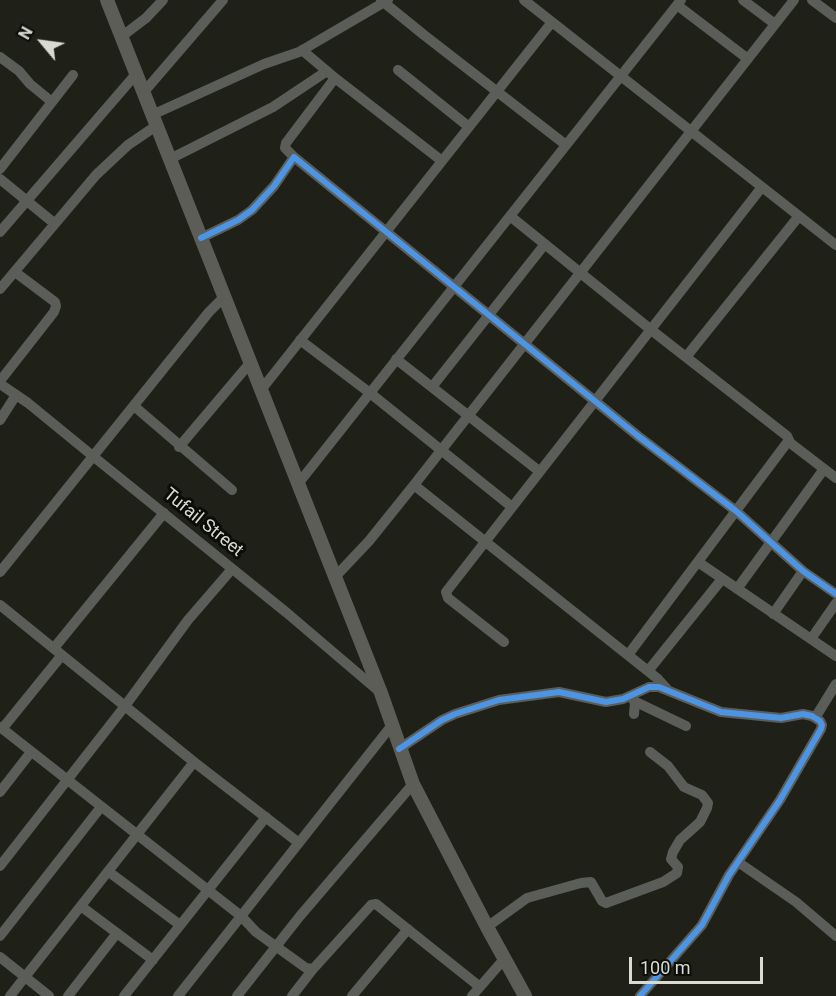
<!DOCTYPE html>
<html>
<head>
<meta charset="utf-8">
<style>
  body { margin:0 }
  #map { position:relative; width:836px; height:996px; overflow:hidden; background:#1f2118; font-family:Roboto,sans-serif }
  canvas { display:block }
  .north { position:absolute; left:12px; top:12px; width:60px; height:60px; -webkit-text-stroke:4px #0b0d06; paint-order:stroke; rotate:299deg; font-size:16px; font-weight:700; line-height:24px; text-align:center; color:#d7dbd0 }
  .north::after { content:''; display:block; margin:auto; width:21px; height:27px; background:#d7dbd0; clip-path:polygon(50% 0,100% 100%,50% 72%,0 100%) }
  .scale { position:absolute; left:629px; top:957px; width:134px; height:27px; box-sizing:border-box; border:3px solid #d7dbd0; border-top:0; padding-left:8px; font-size:18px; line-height:21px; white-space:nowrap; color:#d7dbd0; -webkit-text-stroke:4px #0b0d06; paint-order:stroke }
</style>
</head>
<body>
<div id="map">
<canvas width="836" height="996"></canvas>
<div class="north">N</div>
<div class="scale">100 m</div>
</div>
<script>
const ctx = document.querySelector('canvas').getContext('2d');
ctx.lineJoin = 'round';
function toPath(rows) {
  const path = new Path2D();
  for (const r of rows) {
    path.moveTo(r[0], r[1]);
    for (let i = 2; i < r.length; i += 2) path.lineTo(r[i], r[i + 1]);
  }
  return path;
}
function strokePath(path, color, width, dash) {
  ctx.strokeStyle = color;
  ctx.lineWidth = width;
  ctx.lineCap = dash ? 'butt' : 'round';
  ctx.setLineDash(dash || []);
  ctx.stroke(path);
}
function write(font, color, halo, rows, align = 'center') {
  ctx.font = font + ' Roboto,sans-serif';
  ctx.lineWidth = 6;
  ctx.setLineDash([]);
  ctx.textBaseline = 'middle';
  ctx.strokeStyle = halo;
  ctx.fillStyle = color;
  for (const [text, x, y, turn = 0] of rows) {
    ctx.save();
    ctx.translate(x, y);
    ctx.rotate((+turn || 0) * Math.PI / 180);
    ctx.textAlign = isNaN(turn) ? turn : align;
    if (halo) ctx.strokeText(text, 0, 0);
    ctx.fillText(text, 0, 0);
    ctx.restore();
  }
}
const minor = toPath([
  [381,0,424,35,566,145],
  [524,0,836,245],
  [743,0,775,24],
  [812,0,836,18],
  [677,5,748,59],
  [121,37,146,18,163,0],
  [302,50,335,78,442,161],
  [0,57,19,71,30,84,52,102],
  [398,70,469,127],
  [143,93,223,0],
  [152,115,264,64,299,52,388,0],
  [294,157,285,148,286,143,335,78],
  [170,159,273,107,327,71],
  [0,169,73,75],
  [0,179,54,223],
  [510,216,650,329,787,436,789,440,628,655],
  [0,232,136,74],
  [201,238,238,220,252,210,274,186,294,157,638,436,736,511,803,571,836,594],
  [0,289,96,175,128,145,156,126],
  [300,340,370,393,512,507],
  [686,357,799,216],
  [396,359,539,471],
  [0,381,54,312,56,306,55,302,15,272],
  [0,384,28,403,94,457,287,613,381,693],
  [432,387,545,244],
  [261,390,552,22],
  [134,406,232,490],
  [0,420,16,395],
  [789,442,836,478],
  [179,447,250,363],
  [298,484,681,0],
  [414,485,658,679,668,690],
  [698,562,836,656],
  [0,572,209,312,224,297],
  [335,577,369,541,414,485,794,0],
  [737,589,824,469],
  [0,605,194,762,299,843],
  [773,614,803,571],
  [811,639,836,603],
  [504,642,448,598,446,592,762,187],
  [54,648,164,513],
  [648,671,722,579],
  [631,696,635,703,634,714],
  [634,701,686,726],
  [815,718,836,684],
  [0,727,241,916,256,932,306,968,311,969,314,968,371,905,376,904,480,987],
  [2,729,62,655],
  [399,749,442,720,455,714,499,700,559,692,606,702,623,699,649,687,659,687,721,712,781,718,803,714,812,716,820,721,822,725,821,729,780,800,729,875,702,925,640,996],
  [0,792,31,752],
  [738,862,796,902,836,936],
  [0,866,125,706,188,620,232,569],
  [109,872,180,925],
  [82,907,153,960],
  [487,927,527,898,581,883,591,882,602,901,606,903,663,882,677,873,678,867,671,859,673,852,680,840,700,822,707,808,708,803,702,795,684,787,668,766,650,752],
  [0,936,101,807],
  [0,957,49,996],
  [10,996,194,762],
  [68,996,117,933],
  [124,996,266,817],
  [178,996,392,725],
  [237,996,300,916,413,784],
  [292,996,313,969],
  [352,996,408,929],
  [472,996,505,958]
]);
const major = toPath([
  [107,0,381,693,413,784,487,927,525,996]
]);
const cycleway = toPath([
  [201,238,238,220,252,210,274,186,294,157,638,436,736,511,803,571,836,594],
  [399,749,442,720,455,714,499,700,559,692,606,702,623,699,649,687,659,687,721,712,781,718,803,714,812,716,820,721,822,725,821,729,780,800,729,875,702,925,640,996]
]);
const streetNames = [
  ["Tufail Street",203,523,39]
];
strokePath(minor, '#5b5d58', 10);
strokePath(major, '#5b5d56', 14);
strokePath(cycleway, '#4d94e3', 6);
write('18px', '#d7dbd0', '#0b0d06', streetNames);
</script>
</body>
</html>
